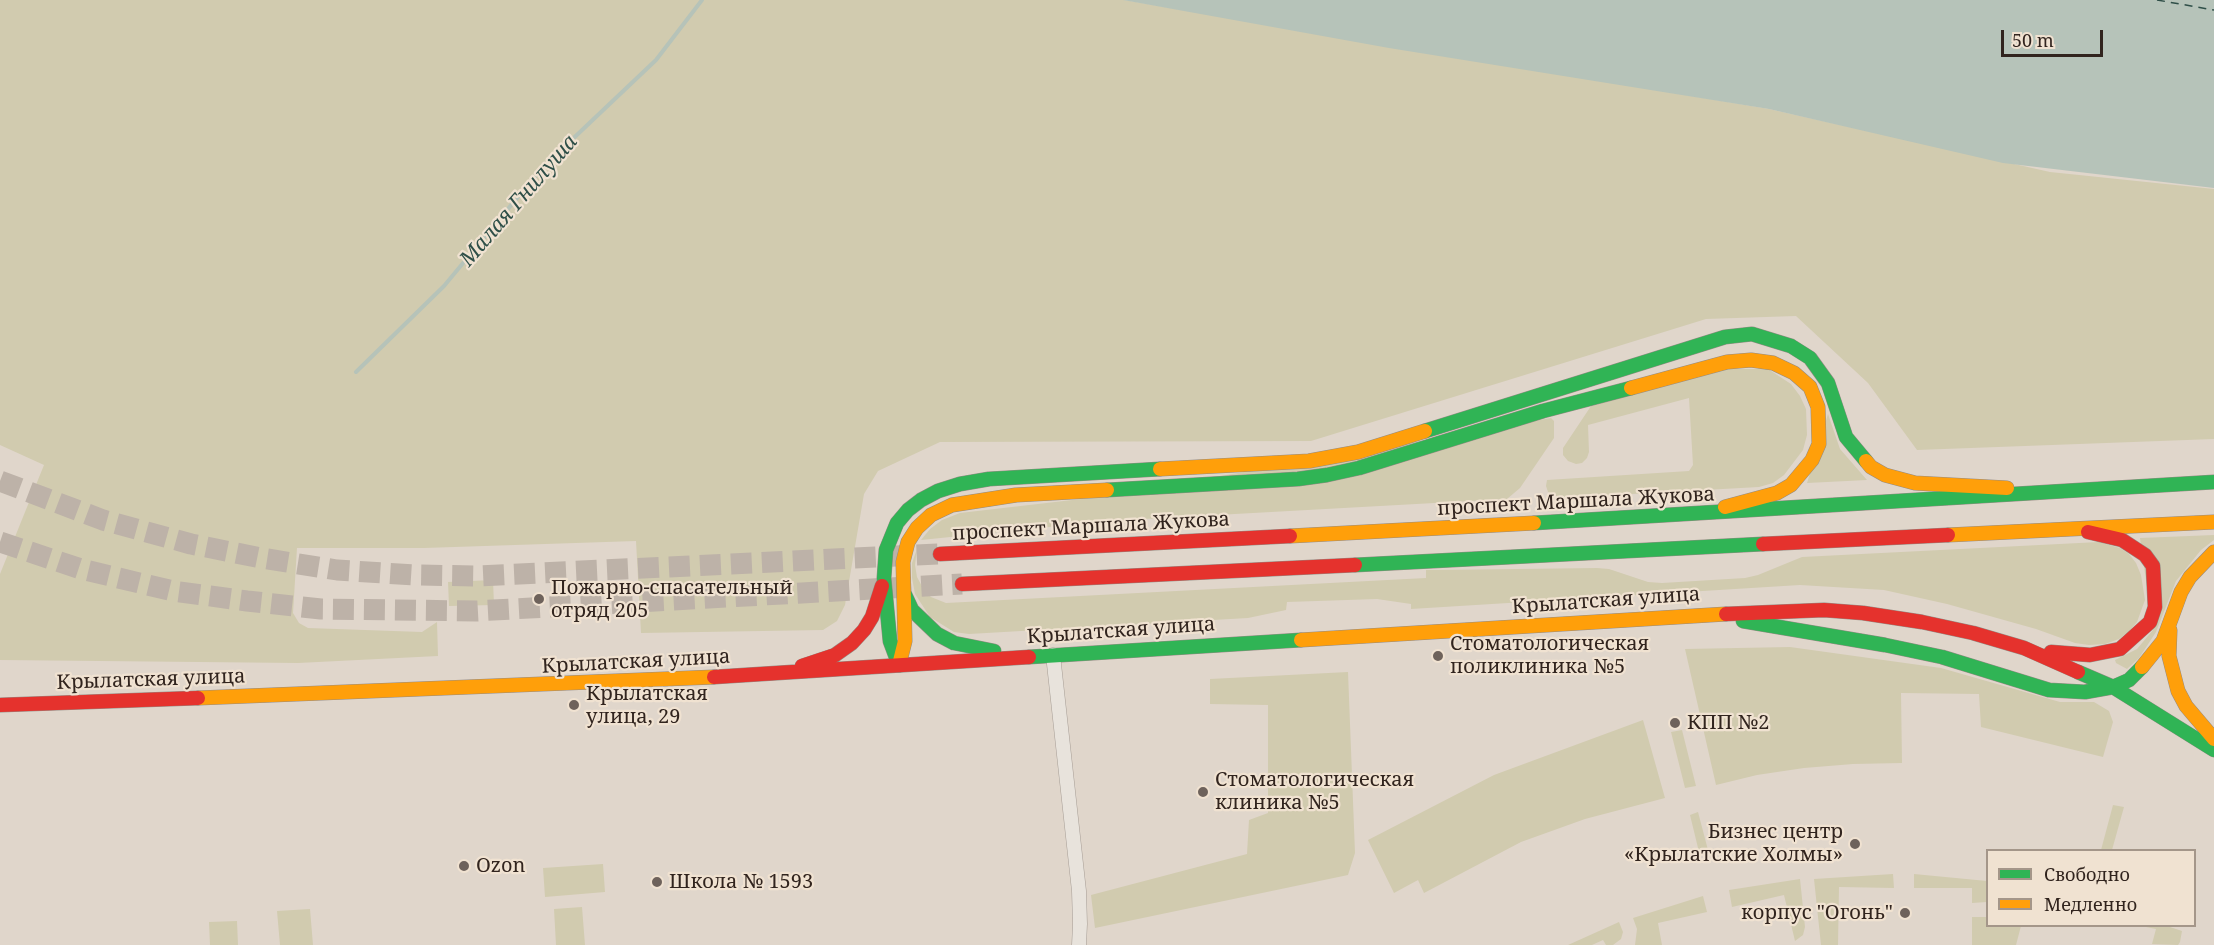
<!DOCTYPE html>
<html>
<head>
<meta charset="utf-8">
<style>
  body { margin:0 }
  #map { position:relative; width:2214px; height:945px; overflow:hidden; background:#e0d6cb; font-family:"Noto Serif",serif }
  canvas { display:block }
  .legend { position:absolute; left:1986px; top:849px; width:210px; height:78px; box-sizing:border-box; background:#f0e2d1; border:2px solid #a49689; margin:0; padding:8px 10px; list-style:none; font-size:18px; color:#31241e }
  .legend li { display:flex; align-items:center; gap:12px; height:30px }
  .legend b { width:30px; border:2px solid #a49689 }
  .scale { position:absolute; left:2001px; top:30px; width:102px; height:27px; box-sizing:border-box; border:3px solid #31241e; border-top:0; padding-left:8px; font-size:18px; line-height:21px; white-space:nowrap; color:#31241e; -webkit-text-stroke:4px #f0e2d1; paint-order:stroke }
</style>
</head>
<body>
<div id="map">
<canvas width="2214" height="945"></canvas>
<ul class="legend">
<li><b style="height:8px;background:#30b455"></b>Свободно</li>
<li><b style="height:8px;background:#ff9f0a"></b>Медленно</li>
</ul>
<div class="scale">50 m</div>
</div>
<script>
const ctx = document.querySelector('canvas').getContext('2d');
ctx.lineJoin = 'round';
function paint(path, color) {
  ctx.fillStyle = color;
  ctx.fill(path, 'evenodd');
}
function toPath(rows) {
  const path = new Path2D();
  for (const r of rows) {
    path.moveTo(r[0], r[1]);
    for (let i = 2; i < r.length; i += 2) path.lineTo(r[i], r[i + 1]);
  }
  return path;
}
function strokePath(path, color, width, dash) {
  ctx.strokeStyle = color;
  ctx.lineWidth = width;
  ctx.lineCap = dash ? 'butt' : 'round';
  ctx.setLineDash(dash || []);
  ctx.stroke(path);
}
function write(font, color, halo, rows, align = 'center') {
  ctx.font = font + ' "Noto Serif",serif';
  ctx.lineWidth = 4.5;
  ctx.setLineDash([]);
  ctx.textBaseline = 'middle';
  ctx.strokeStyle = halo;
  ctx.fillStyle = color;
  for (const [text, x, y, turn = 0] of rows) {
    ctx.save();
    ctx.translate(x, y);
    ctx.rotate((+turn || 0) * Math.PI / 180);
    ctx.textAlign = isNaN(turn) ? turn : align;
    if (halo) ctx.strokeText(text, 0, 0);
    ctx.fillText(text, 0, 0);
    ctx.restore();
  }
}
const green = toPath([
  [0,0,1124,0,1769,109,2050,172,2214,189,2214,439,1917,450,1868,383,1796,316,1706,319,1311,441,940,442,878,471,864,494,845,605,837,621,823,630,641,633,636,541,424,548,297,548,293,613,299,623,308,628,422,632,437,622,438,656,298,663,0,660,0,574,44,465,0,445],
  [1729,369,1768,369,1791,384,1800,396,1806,409,1807,435,1803,450,1784,475,1773,483,1759,487,1741,488,1559,498,1548,492,1546,486,1547,480,1689,471,1693,465,1689,398,1588,425,1589,452,1587,458,1582,463,1576,464,1568,461,1563,455,1563,448,1591,406],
  [1828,414,1840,449,1867,480,1807,483],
  [1551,418,1554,421,1554,438,1520,488,1507,499,1108,521,921,540,930,529,942,520,960,513,1107,496],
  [2214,535,2214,540,2201,550,2176,581,2156,632,2139,658,2127,669,2116,663,2115,660,2137,649,2153,630,2140,538],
  [2099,542,2120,548,2129,554,2136,563,2141,575,2145,600,2137,622,2129,631,2119,639,2105,644,2089,645,2075,643,2036,629,1947,604,1884,590,1800,585,1411,609,1411,604,1377,599,1287,602,1286,610,1248,618,969,634,954,632,930,617,915,594,912,578,912,563,917,549,915,565,917,577,924,590,931,597,946,603,1426,578,1426,570,1438,570,1597,568,1609,569,1648,582,1662,583,1745,578,1758,575,1802,557],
  [493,580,494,605,449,606,448,582],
  [1790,647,1941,668,2060,702,2094,702,2109,711,2113,722,2103,757,1981,727,1979,694,1901,693,1902,763,1853,764,1804,768,1757,775,1716,785,1685,649],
  [1348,672,1355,853,1348,875,1095,928,1091,895,1247,854,1249,820,1268,813,1268,705,1210,704,1210,679],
  [1643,720,1665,798,1585,819,1521,842,1424,893,1418,880,1394,893,1368,840,1494,775],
  [1682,730,1696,786,1685,788,1671,732],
  [2113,805,2124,807,2112,850,2101,850],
  [1698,812,1708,850,1699,852,1690,815],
  [603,864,605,892,545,897,543,868],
  [1893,874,1894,888,1839,887,1838,945,1821,945,1814,879],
  [1914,874,1987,881,1987,902,1972,903,1972,888,1914,888],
  [1800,879,1805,927,1803,935,1795,941,1784,895,1732,907,1729,890],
  [1703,896,1707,912,1658,923,1662,945,1635,945,1637,929,1633,918],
  [582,907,585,945,556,945,554,909],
  [310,909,313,945,280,945,277,911],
  [1972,917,1987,917,1988,926,2021,926,2016,945,1972,945],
  [237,921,238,945,210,945,209,922],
  [1619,922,1623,932,1621,939,1613,945,1606,945,1603,940,1592,945,1568,945],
  [2141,926,2167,926,2182,931,2180,942,2178,945,2152,944,2156,929]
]);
const water = toPath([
  [1123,0,2214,0,2214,188,2003,163,1769,109,1389,48]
]);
const stream = toPath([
  [356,372,444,286,542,168,656,60,702,0]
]);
const ferry = toPath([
  [2157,0,2214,10]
]);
const primaryTunnel = toPath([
  [0,481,103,520,191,544,261,558,337,570,414,575,478,576,940,554],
  [0,542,81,569,173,591,247,601,321,609,476,611,962,584]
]);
const street = toPath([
  [1053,655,1079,891,1080,924,1079,945]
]);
const fast = toPath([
  [1425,431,1725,337,1752,334,1791,346,1810,358,1828,383,1846,437,1866,461],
  [1107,490,1298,479,1327,475,1359,468,1543,411,1631,388],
  [1534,523,2214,482],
  [1355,565,1763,544],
  [905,595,912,610,937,634,954,643,994,651],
  [1743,621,1885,645,1942,657,2049,690,2085,692,2113,687,2129,680,2142,667],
  [1029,657,1301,640],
  [899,665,890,641,884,578,886,550,897,523,908,510,921,500,938,491,960,484,989,479,1160,469],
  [2078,672,2113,687,2214,750]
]);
const slow = toPath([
  [1631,388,1727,362,1751,360,1773,363,1794,373,1810,387,1818,407,1819,444,1812,460,1791,485,1777,493,1725,507],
  [1866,461,1871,467,1885,475,1915,483,2007,488],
  [1160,469,1309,461,1358,452,1425,431],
  [1948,535,2214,522],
  [1290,536,1534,523],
  [2170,630,2169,656,2178,691,2186,706,2214,739],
  [1301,640,1726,614],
  [899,665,905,641,903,562,908,542,917,528,931,515,952,505,1016,495,1107,490],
  [2142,667,2163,641,2181,592,2190,577,2214,552],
  [198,698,714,677]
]);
const jam = toPath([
  [1763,544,1948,535],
  [940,554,1290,536],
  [962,584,1355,565],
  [1726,614,1824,610,1863,613,1922,622,1973,633,2024,648,2078,672],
  [2051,652,2090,655,2120,649,2150,622,2155,607,2153,566,2145,555,2122,540,2088,532],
  [802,666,835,655,852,643,864,630,872,617,882,586],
  [714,677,1029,657],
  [0,705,198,698]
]);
const markers = [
  [539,599,6,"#6e625b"],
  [1438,656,6,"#6e625b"],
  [574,705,6,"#6e625b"],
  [1675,723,6,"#6e625b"],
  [1203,792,6,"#6e625b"],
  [1855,844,6,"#6e625b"],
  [464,866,6,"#6e625b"],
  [657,882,6,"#6e625b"],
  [1905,913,6,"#6e625b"]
];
const streetNames = [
  ["проспект Маршала Жукова",1576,502,-3],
  ["проспект Маршала Жукова",1091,527,-3],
  ["Крылатская улица",1606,601,-4],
  ["Крылатская улица",1121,631,-4],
  ["Крылатская улица",636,662,-3],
  ["Крылатская улица",151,680,-2]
];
const poiNames = [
  ["Пожарно-спасательный",551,588],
  ["отряд 205",551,611],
  ["Стоматологическая",1450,644],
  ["поликлиника №5",1450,667],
  ["Крылатская",586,694],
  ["улица, 29",586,717],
  ["КПП №2",1687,723],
  ["Стоматологическая",1215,780],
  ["клиника №5",1215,803],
  ["Бизнес центр",1843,832,"right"],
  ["«Крылатские Холмы»",1843,855,"right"],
  ["Ozon",476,866],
  ["Школа № 1593",669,882],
  ["корпус \"Огонь\"",1893,913,"right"]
];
const waterNames = [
  ["Малая Гнилуша",519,201,-49]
];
paint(green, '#d1cbaf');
paint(water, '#b6c3b9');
strokePath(stream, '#b6c3b9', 4);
strokePath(ferry, '#2f4f48', 1.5, [8, 6]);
strokePath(primaryTunnel, '#bdb2a8', 21, [21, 10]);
strokePath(street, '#a59c94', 15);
strokePath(fast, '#948b84', 15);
strokePath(slow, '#948b84', 15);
strokePath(jam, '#948b84', 15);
strokePath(street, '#e8e3dc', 14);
strokePath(fast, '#30b455', 14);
strokePath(slow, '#ff9f0a', 14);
strokePath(jam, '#e5322d', 14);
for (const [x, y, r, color] of markers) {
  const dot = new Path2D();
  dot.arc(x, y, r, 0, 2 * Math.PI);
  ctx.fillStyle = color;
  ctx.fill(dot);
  strokePath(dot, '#f0e2d1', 2);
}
write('20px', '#31241e', '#f0e2d1', streetNames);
write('20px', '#31241e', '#f0e2d1', poiNames, 'left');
write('italic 21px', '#2f4f48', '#f0e2d1', waterNames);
</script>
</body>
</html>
